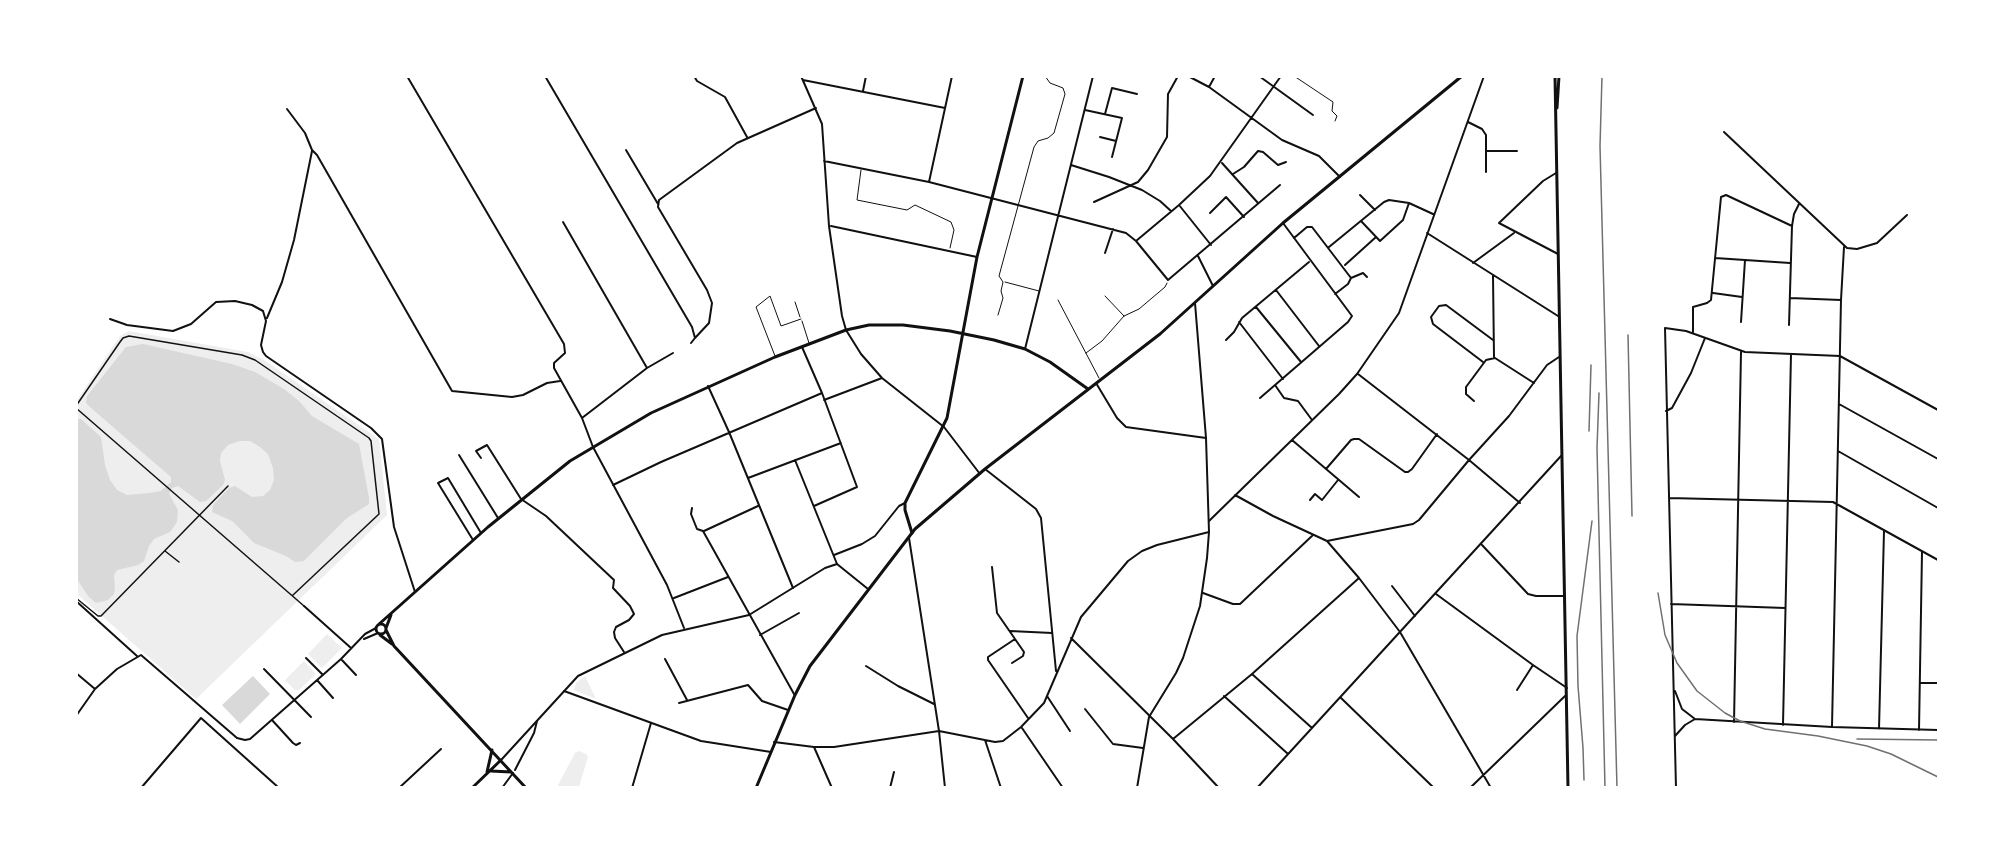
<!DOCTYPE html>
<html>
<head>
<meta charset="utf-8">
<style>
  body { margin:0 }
  #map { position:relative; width:2015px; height:864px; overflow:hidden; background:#fff; font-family:Ubuntu,sans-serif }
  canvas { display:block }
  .frame { position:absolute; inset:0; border:78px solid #fff; pointer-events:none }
</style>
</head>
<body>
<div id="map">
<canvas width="2015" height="864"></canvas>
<div class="frame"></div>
</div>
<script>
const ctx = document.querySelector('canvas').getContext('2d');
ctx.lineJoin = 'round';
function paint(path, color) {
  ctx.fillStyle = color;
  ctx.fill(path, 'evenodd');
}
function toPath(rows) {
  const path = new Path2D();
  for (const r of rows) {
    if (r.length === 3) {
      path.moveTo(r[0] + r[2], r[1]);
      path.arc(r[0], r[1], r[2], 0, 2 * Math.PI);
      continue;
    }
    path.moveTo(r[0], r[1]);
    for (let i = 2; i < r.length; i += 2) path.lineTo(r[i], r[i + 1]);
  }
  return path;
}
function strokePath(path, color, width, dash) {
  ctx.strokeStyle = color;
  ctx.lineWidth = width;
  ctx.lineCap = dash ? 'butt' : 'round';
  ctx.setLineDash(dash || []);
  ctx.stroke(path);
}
const green = toPath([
  [129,331,248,352,264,360,379,439,387,515,196,699,77,594,77,400,120,336],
  [327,634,342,648,322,668,308,654],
  [304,661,316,674,299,690,295,690,285,680],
  [585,676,596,699,574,690,576,683],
  [579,751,586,754,588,757,579,787,557,787,575,753]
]);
const water = toPath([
  [143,344,232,364,255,372,284,389,299,401,312,416,359,444,369,498,369,504,347,518,304,561,295,562,286,556,254,543,232,521,212,512,213,505,229,488,235,486,252,497,263,496,270,490,274,480,273,468,268,454,260,447,250,441,240,441,228,445,221,453,220,461,225,480,223,485,206,501,200,502,178,486,172,488,169,494,178,510,177,522,170,532,154,539,149,546,144,561,138,565,117,570,114,575,115,588,114,594,108,600,96,603,88,596,77,579,76,419,81,419,101,437,105,465,110,480,117,490,127,495,149,493,161,491,171,482,171,477,91,408,86,403,87,396,126,347],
  [253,676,270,694,240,724,222,705]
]);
const service = toPath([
  [1294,76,1333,102,1332,111,1337,116,1335,121],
  [861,170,857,200,907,210,915,205,951,222,954,230,950,248],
  [1005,282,1039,291],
  [1105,296,1124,316],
  [1058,300,1099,378],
  [795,302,800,317],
  [998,315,1003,298,1001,291,1003,282,999,276,1034,147,1038,141,1048,138,1054,133,1065,94,1063,88,1050,83,1045,76],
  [802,321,809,343],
  [1086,353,1102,341,1124,316,1139,309,1165,287,1167,283],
  [775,356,756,307,770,296,781,326,801,319]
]);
const pedestrian = toPath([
  [76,406,120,342,123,338,129,336,242,355,255,360,369,438,371,441,379,514,293,595],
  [76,408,304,606],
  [165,551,179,562],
  [76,598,98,616,101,616,228,486]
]);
const minor = toPath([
  [407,76,564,344,565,353,554,363,554,368,582,418,593,447,667,585,684,628],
  [545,76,692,327,695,338,691,343],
  [694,76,697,81,725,97,747,137],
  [801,76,822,124,829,226,842,316,846,330,861,354,882,378,944,427,980,474],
  [1188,76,1209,87,1282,140,1319,156,1340,177],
  [1259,76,1313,115],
  [803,80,945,108],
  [1209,87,1215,76],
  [863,91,866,76],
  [287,109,305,133,312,150,317,155,452,391,512,397,523,395,547,383,560,381],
  [1085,110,1122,118,1112,157],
  [1105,114,1112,88,1137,94],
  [1468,122,1482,129,1486,135,1486,172],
  [1724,132,1847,248,1857,249,1877,243,1907,215],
  [1100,137,1116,141],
  [626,150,658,204],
  [1487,151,1517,151],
  [824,161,929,182,1126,233,1136,241,1168,280,1280,185],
  [1222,163,1258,203],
  [1071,165,1109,177,1142,190,1160,201,1171,211],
  [1556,173,1543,181,1499,223,1558,254],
  [1233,174,1244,167,1258,151,1263,152,1278,165,1286,162],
  [929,182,952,76],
  [1360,195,1375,210],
  [1094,202,1138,182,1148,170,1167,137,1168,94,1178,76],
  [1179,205,1211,245],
  [1210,213,1226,197,1244,217],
  [1361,221,1380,241,1403,220,1409,203],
  [563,222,647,368],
  [831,226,977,257],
  [1427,233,1558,316],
  [1294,238,1307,227,1312,227,1351,278],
  [1136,241,1179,205,1210,176,1281,76],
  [1329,247,1384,202,1389,200,1409,203,1433,214],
  [1105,253,1113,229],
  [1198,256,1213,286],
  [1715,258,1790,263],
  [1473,263,1514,233],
  [1345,265,1376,237],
  [1493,276,1494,357],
  [1276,290,1319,346],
  [1713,293,1742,297],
  [1335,294,1348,284,1351,278,1363,273,1367,277],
  [1790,298,1841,300],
  [1256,307,1301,362],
  [267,318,282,282,294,240,312,151],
  [110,319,127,325,173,331,191,324,216,302,235,301,252,305,263,311,266,321,261,345,263,352,266,356,371,428,382,439,394,527,415,592],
  [1239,322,1283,379],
  [1741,322,1745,260],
  [1789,325,1792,226,1794,214,1799,204],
  [1693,332,1693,307,1707,303,1711,300,1721,197,1726,195,1792,226],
  [695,338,709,323,712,303,707,290,658,207,659,200,737,143,816,108],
  [1226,340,1234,332,1242,318,1309,262],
  [802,347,822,393,857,487,814,506],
  [1025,349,1093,76],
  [1483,362,1433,324,1431,317,1439,306,1446,305,1493,340],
  [1358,374,1469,460,1520,503],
  [1096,383,1117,418,1126,427,1206,438],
  [1275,385,1284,398,1298,401,1312,420],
  [708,386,729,432,793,588],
  [1260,398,1348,322,1352,316,1283,223],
  [824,400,882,378],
  [1474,401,1466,394,1466,387,1486,360,1495,358,1534,383],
  [1839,404,1938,459],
  [1666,411,1672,408,1691,373,1705,338],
  [582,418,647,368,673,353],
  [1292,440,1359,497],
  [1838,451,1938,508],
  [459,455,498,518],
  [481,458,476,451,487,445,521,499,546,516,614,580,613,588,630,606,634,614,629,620,616,627,614,632,615,638,624,652],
  [795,460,837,564],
  [985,469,1036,509,1041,518,1056,671],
  [1326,469,1351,440,1354,439,1359,439,1405,472,1408,472,1412,469,1437,434],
  [748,478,841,443],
  [613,485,661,462,822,393],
  [1235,495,1273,516,1327,541,1413,524,1419,520,1469,460,1509,416,1547,365,1559,357],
  [1669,498,1833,502,1938,560],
  [1310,500,1315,494,1322,500,1338,480],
  [692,508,691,514,697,529,703,531],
  [1209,521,1339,394,1357,374,1399,313,1484,76],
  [703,531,794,694],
  [704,531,758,506],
  [909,538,939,731,945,788],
  [473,540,438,483,448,478,481,533],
  [1327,541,1359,578,1400,632,1491,788],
  [1482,545,1528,594,1536,596,1564,596],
  [834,555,862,544,875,536,899,506,905,503],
  [992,567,997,613,1024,652,1023,656,1012,663],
  [1392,586,1415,616],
  [1203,593,1233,604,1240,604,1313,535],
  [1436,594,1533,665,1567,688],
  [674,598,728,577],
  [76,601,137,656],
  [1671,604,1785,608],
  [304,606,351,648],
  [1010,631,1052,633],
  [760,635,799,613],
  [1071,638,1173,739,1219,788],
  [364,639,378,633],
  [1015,639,988,657,988,660,1028,718],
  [306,658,323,675],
  [341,659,356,675],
  [665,659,687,700],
  [866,666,898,686,934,704],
  [264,669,311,717],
  [76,673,95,689],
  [1252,674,1312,728],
  [317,680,333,698],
  [1920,683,1938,683],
  [1517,690,1533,665],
  [564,691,701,741,771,752],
  [1675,691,1682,709,1695,719],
  [1047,696,1070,731],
  [1224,696,1288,754],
  [1341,698,1434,788],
  [679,703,748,685,762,701,788,710],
  [1085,709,1113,744,1143,748],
  [76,716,95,689,117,669,141,655,237,738,245,740,250,739,341,659,365,634,376,628],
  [272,720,293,743,296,745,300,743],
  [1734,722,1741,352],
  [1783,725,1791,354],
  [1832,727,1841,300,1844,247],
  [1022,728,1063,788],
  [1879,729,1884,531],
  [1919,730,1922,552],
  [1675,736,1685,725,1695,719,1832,727,1938,730],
  [1173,739,1252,674,1359,578],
  [985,740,1001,788],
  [774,742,814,747,834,747,939,731,995,742,1003,741,1021,727,1044,703,1081,617,1128,561,1142,551,1157,545,1209,532],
  [814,747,832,788],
  [515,770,534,733,537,721],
  [141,788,201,718,279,788],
  [399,788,441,749],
  [502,788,513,773],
  [632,788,651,723],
  [890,788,894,772],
  [1257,788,1561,456],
  [1470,788,1565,696],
  [1676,788,1665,328,1686,331,1745,352,1840,356,1938,410]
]);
const tertiary = toPath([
  [502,759,578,676,662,635,749,615,825,568,837,564,868,589],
  [1137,788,1149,717,1176,673,1183,658,1200,606,1207,558,1209,532,1206,438,1195,303]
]);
const secondary = toPath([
  [1555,76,1568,788],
  [1557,108,1559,76],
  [912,533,905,510,905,503,947,418,977,257,1023,76],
  [381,629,5],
  [378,625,488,527,570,461,651,413,775,357,846,330,869,325,903,325,950,331,994,340,1025,349,1050,362,1088,389],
  [386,628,391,615],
  [386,630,394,646,526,788],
  [380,635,392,644],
  [491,771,511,772],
  [487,772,492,750],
  [472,788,501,760]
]);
const primary = toPath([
  [756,788,795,695,810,666,915,529,985,469,1160,334,1283,223,1462,76]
]);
const rail = toPath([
  [1602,76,1600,146,1617,788],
  [1628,335,1632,516],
  [1599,393,1597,448,1605,788],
  [1589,431,1591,365],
  [1658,593,1665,635,1677,663,1697,691,1725,713,1740,721,1765,729,1818,736,1867,746,1891,754,1938,777],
  [1857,739,1938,740],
  [1584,780,1583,748,1578,686,1577,636,1592,521]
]);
paint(green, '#eee');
paint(water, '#d9d9d9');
strokePath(service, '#111', 1);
strokePath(pedestrian, '#111', 1.5);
strokePath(minor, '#111', 2);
strokePath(tertiary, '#111', 2);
strokePath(secondary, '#111', 3);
strokePath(primary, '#111', 3);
strokePath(rail, '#707070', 1.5);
</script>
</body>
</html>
